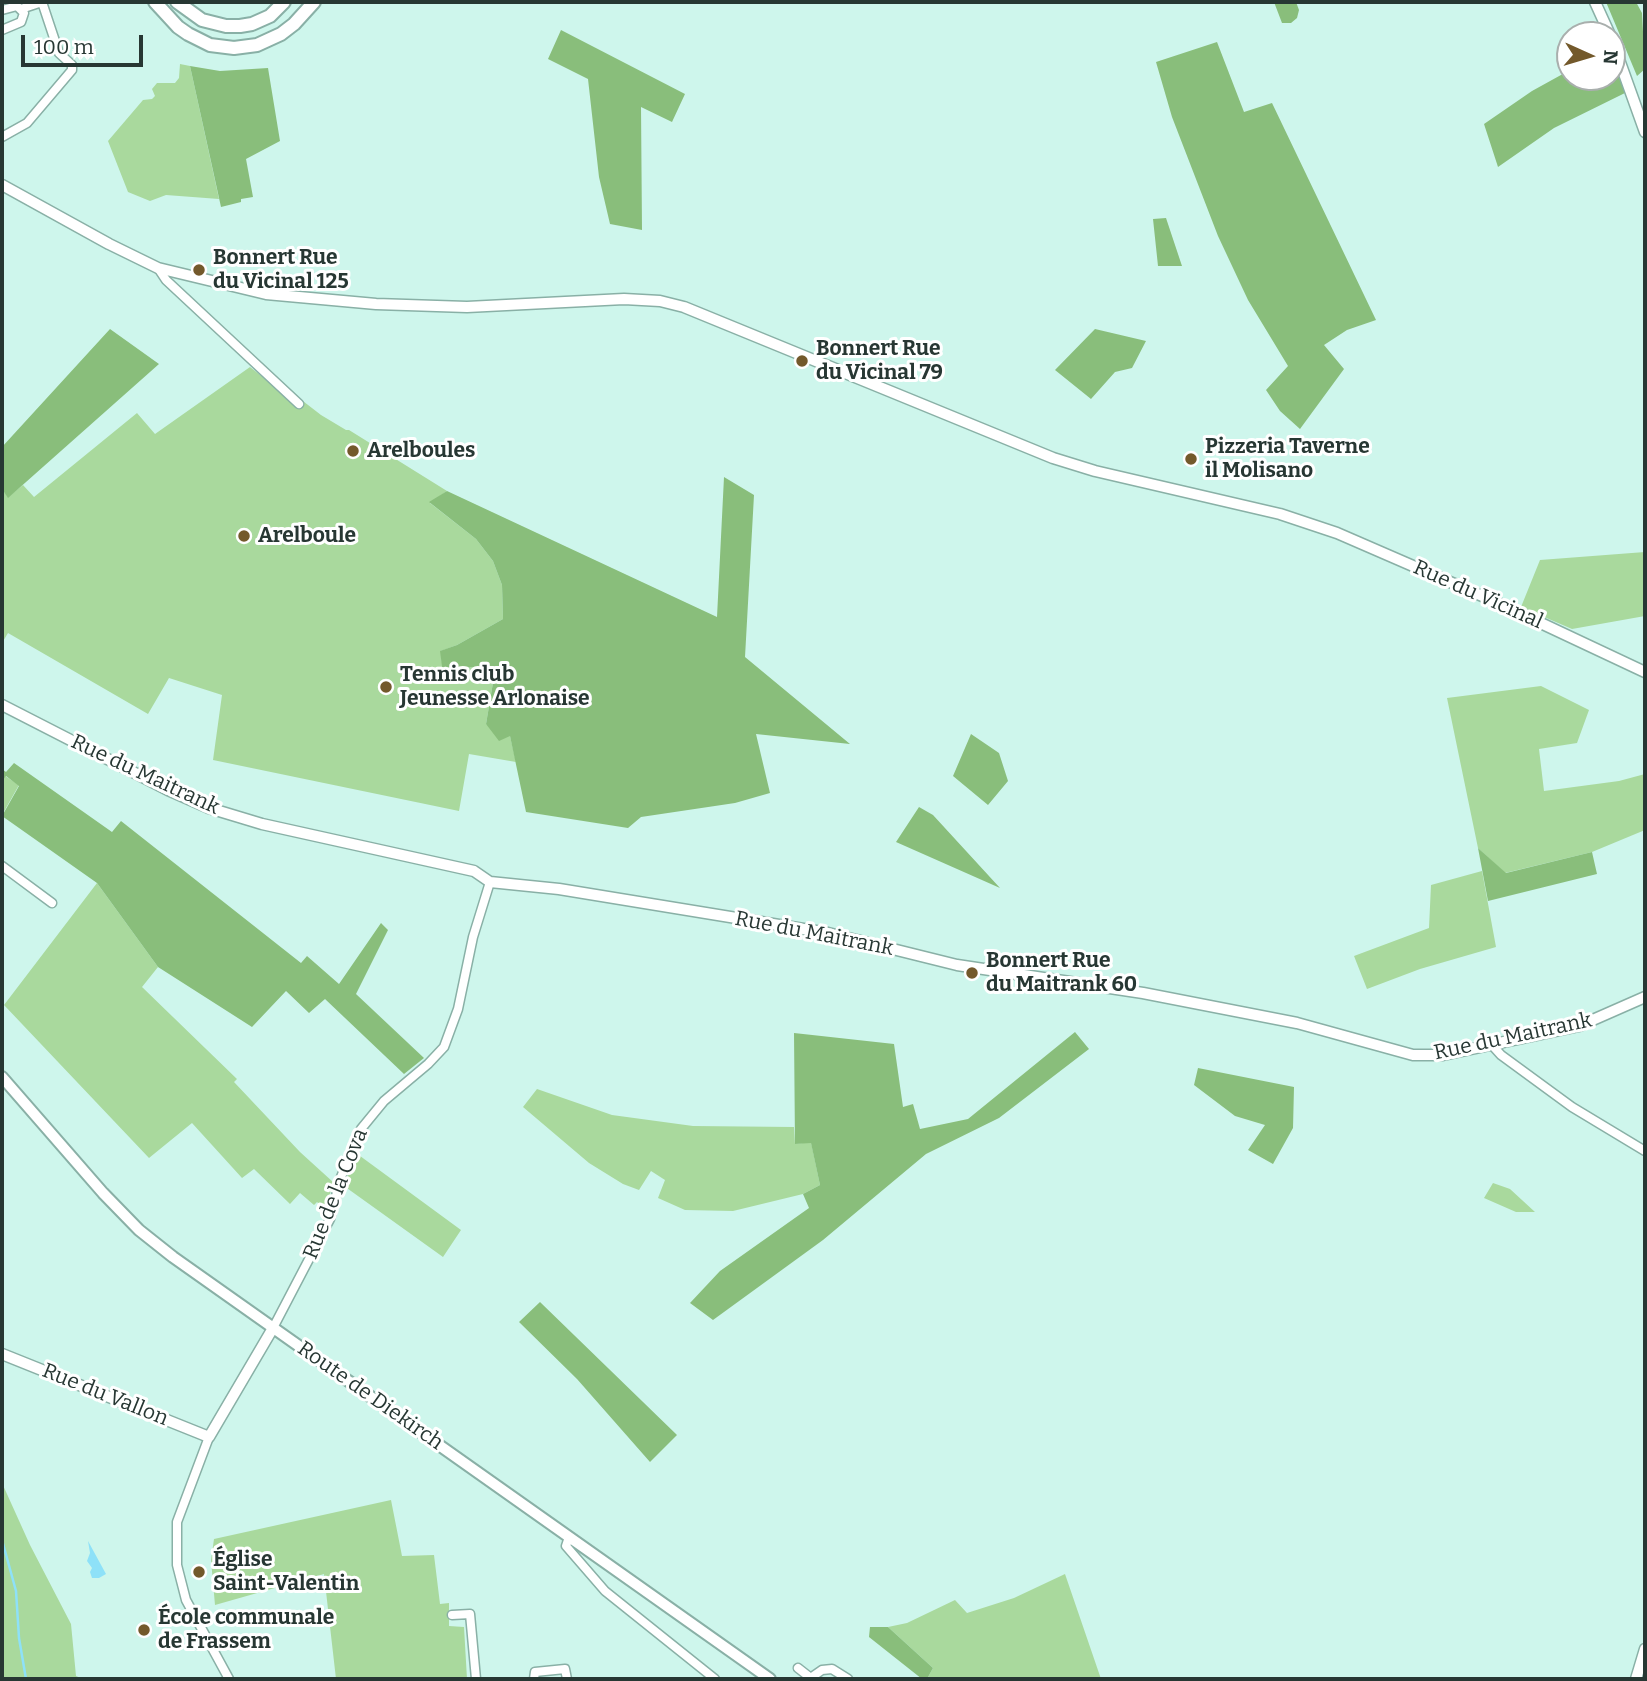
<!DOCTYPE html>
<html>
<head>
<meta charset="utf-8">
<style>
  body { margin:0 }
  #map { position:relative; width:1647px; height:1681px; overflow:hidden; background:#cef6ec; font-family:Bitter,serif }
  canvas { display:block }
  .frame { position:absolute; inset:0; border:4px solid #273733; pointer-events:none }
  .north { position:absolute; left:1556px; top:21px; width:70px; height:70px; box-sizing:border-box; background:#fff; border:2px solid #a9afad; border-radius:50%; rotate:94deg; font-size:19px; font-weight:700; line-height:28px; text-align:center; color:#273733 }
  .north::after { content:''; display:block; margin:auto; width:24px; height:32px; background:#73592b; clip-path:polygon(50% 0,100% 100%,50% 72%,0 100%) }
  .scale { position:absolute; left:21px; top:35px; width:122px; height:32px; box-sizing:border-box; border:4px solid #273733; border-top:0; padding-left:9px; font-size:21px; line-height:24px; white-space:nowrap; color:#273733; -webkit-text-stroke:5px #fff; paint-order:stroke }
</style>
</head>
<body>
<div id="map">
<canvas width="1647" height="1681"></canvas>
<div class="frame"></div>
<div class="north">N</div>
<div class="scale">100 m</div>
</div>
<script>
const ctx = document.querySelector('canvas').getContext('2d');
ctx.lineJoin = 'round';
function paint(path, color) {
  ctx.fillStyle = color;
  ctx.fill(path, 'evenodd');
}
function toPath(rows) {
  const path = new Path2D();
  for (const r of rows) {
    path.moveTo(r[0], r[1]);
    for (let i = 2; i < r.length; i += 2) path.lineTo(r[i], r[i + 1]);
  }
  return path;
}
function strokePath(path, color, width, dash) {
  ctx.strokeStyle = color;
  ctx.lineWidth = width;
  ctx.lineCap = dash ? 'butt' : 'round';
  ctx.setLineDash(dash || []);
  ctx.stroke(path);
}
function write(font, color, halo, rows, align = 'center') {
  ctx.font = font + ' Bitter,serif';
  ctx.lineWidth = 6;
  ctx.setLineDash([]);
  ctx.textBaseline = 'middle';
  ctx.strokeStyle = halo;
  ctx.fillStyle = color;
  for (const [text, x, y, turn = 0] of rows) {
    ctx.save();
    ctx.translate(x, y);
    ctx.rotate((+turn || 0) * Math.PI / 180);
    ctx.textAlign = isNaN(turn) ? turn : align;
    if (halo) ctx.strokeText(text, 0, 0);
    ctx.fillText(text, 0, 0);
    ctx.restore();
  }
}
const green = toPath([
  [180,64,190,66,219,199,166,195,150,201,128,192,108,141,143,100,152,99,155,96,152,89,157,83,175,83,179,78],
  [250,367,264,378,277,381,321,415,346,430,349,430,447,491,430,503,476,539,493,561,502,585,503,619,457,645,441,651,443,674,472,667,495,671,486,724,510,736,516,762,469,754,459,811,213,760,222,695,169,678,148,714,8,633,2,643,2,489,8,497,23,485,34,497,137,413,155,434],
  [1645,552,1645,616,1572,629,1521,607,1540,560],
  [1541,686,1589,710,1577,743,1539,749,1544,791,1619,781,1645,774,1645,830,1592,852,1505,873,1478,848,1447,698],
  [5,776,19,785,2,815,2,781],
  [1482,871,1496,947,1420,969,1367,989,1354,956,1429,928,1431,885],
  [97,883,158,967,142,987,237,1079,234,1082,300,1152,333,1182,326,1210,317,1202,314,1205,300,1193,290,1204,254,1169,242,1178,192,1123,149,1158,4,1005],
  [537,1089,612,1115,693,1126,794,1127,795,1144,811,1142,820,1185,803,1194,733,1211,685,1210,658,1198,665,1180,651,1171,639,1190,623,1184,589,1163,523,1107],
  [356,1153,461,1230,443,1257,344,1186],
  [1493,1183,1510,1189,1535,1212,1516,1212,1484,1198],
  [2,1483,30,1545,71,1624,76,1676,83,1679,2,1679],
  [391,1500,402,1556,434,1555,440,1604,449,1603,449,1626,464,1627,467,1679,336,1679,324,1574,215,1605,211,1560,214,1539],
  [1065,1574,1101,1679,927,1679,933,1668,888,1627,907,1623,955,1600,967,1613,1014,1598]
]);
const forest = toPath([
  [1274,2,1296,2,1299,10,1297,18,1291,23,1282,23],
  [1606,2,1636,2,1642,13,1645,69,1637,76],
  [561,30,685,94,672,122,641,107,642,230,610,224,599,177,588,79,548,59],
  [1217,42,1244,112,1272,103,1376,320,1347,330,1324,345,1344,369,1300,429,1280,411,1266,390,1288,366,1248,300,1218,236,1172,117,1156,62],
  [1612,53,1627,92,1554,128,1498,167,1484,124,1532,91,1570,70,1570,77,1612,77],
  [190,66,220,71,268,68,280,141,246,159,253,197,241,199,241,202,221,207],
  [1166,218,1182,266,1158,266,1153,219],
  [110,329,159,364,8,498,2,489,2,447],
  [1095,329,1146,341,1132,368,1115,372,1091,399,1055,370],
  [724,477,754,495,745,657,850,744,756,734,770,793,735,803,641,817,628,828,526,812,510,736,499,741,486,724,495,671,472,667,443,674,440,651,457,645,503,619,502,585,493,561,476,539,429,502,447,491,717,617],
  [971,734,999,753,1008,781,988,805,953,776],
  [14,763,112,832,121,821,301,963,307,956,339,984,381,923,388,930,356,994,424,1058,404,1074,325,999,309,1013,286,991,252,1027,158,967,97,883,2,816,19,786,6,776,2,781,2,769,6,772],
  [919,807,933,815,1000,888,896,842],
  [1478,848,1506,873,1592,852,1597,874,1488,901],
  [1075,1032,1089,1049,999,1118,926,1154,823,1240,713,1320,690,1303,720,1271,809,1208,803,1194,820,1185,811,1143,795,1144,794,1033,894,1044,903,1107,913,1104,920,1129,968,1119],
  [1198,1068,1294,1087,1293,1128,1273,1164,1248,1150,1265,1125,1235,1116,1194,1085],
  [540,1302,677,1435,650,1462,577,1379,519,1322],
  [870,1627,888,1627,933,1668,927,1679,922,1679,869,1637]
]);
const water = toPath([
  [88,1541,106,1574,99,1578,92,1578,90,1572,92,1568,87,1561,90,1553]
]);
const stream = toPath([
  [2,1540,16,1591,19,1638,26,1679]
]);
const minor = toPath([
  [2,10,17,6,24,13,21,22,2,30],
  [2,137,27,123,72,70,72,65,59,53,42,2,21,9],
  [158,268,166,280,299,404],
  [2,866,52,903],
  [1491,1044,1501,1055,1572,1107,1645,1151],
  [273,1328,330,1219,341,1177,361,1129,384,1101,428,1064,444,1047,458,1009,473,937,490,882],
  [209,1437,177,1522,177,1565,186,1600,229,1679],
  [569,1537,566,1546,605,1591,715,1679],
  [452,1615,470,1614,476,1679],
  [798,1668,812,1679],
  [534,1679,535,1672,565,1669,567,1679],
  [809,1679,822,1670,832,1669,848,1679]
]);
const tertiary = toPath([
  [1595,2,1610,35],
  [1612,40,1645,132],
  [2,185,109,244,158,268,266,294,376,304,467,307,624,299,660,301,684,307,1053,458,1095,471,1280,514,1337,533,1496,602,1645,672],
  [2,705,168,790,209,808,262,824,474,871,490,882,559,889,828,933,957,965,1143,993,1297,1023,1413,1055,1443,1055,1579,1026,1645,997],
  [2,1354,209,1437,273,1328],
  [1636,1679,1645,1649]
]);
const secondary = toPath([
  [2,1077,103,1193,139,1230,173,1257,770,1679]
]);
const trunk = toPath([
  [155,2,178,27,188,34,210,45,234,48,257,45,281,34,294,24,314,2],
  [177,2,202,20,226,26,240,26,252,24,270,16,284,2]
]);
const markers = [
  [199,270,7,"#73592b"],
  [802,361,7,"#73592b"],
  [353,451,7,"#73592b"],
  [1191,459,7,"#73592b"],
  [244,536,7,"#73592b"],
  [386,687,7,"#73592b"],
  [972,973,7,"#73592b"],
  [199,1572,7,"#73592b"],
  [144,1630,7,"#73592b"]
];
const poiNames = [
  ["Bonnert Rue",213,258],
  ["du Vicinal 125",213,282],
  ["Bonnert Rue",816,349],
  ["du Vicinal 79",816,373],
  ["Pizzeria Taverne",1205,447],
  ["il Molisano",1205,471],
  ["Arelboules",367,451],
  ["Arelboule",258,536],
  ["Tennis club",400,675],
  ["Jeunesse Arlonaise",400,699],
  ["Bonnert Rue",986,961],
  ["du Maitrank 60",986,985],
  ["Église",213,1560],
  ["Saint-Valentin",213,1584],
  ["École communale",158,1618],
  ["de Frassem",158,1642]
];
const streetNames = [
  ["Rue du Vicinal",1478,595,24],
  ["Rue du Maitrank",145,775,25],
  ["Rue du Maitrank",814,934,11],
  ["Rue du Maitrank",1513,1037,-12],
  ["Rue de la Cova",336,1194,-68],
  ["Rue du Vallon",105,1395,22],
  ["Route de Diekirch",370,1396,35]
];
paint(green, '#a9d99d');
paint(forest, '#89be7b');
paint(water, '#8ee1f8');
strokePath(stream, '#8ee1f8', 2.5);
strokePath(minor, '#89b0a6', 11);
strokePath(tertiary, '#89b0a6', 13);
strokePath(secondary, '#89b0a6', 14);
strokePath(trunk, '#89b0a6', 16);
strokePath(minor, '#fff', 8);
strokePath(tertiary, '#fff', 10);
strokePath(secondary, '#fff', 10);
strokePath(trunk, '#fff', 12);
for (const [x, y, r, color] of markers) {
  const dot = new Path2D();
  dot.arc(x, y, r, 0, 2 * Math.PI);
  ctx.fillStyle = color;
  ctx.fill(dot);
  strokePath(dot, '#fff', 2.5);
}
write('bold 21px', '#273733', '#fff', poiNames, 'left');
write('21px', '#273733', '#fff', streetNames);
</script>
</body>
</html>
